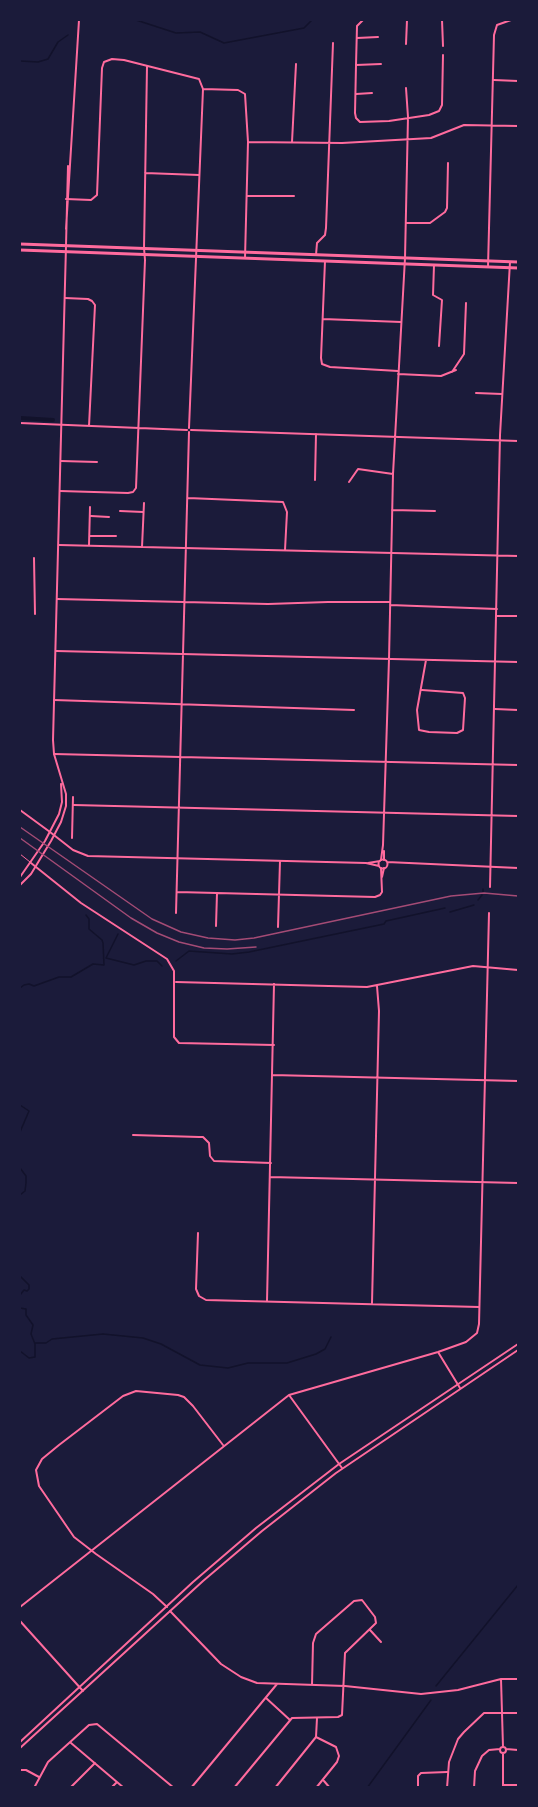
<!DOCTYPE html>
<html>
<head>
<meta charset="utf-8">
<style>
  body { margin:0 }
  #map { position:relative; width:538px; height:1807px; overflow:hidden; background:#1b1b3a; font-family:Montserrat,sans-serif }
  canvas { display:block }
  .frame { position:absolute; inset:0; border:21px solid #1b1b3a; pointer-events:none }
</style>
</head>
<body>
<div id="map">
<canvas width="538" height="1807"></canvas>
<div class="frame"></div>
</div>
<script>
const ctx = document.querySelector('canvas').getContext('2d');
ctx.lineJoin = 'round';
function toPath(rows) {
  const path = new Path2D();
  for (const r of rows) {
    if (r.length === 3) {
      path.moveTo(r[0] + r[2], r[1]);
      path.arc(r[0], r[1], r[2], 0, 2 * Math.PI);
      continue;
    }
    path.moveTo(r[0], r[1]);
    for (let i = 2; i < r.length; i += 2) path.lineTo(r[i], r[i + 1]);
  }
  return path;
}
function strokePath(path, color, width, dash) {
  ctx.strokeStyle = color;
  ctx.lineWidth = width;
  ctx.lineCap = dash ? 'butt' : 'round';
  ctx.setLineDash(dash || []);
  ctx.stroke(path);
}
const stream = toPath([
  [136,20,176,33,200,32,224,43,304,28,312,20],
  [20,61,38,62,48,59,58,42,68,35],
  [483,889,483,892],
  [478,900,482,895],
  [450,912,474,905],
  [106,958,134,965,146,961,157,961,162,966],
  [106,958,118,934],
  [176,961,189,951,232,954,249,952,384,924,386,921,445,908],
  [20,988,24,985,29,984,34,986,59,977,71,977,93,964,104,965,103,943,102,940,89,929,89,919,86,915],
  [20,1105,29,1111,20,1132],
  [20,1168,26,1176,26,1183,25,1191,20,1195],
  [20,1276,29,1285,29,1289,27,1291,24,1290,20,1295],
  [20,1308,26,1309,26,1315,33,1325,31,1334,35,1344,35,1357,29,1358,20,1351],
  [35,1343,46,1343,52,1339,103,1334,143,1338,161,1344,200,1365,228,1368,248,1363,287,1363,316,1354,325,1349,331,1337],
  [436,1686,518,1585],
  [367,1788,431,1700]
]);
const canal = toPath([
  [20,418,53,420]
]);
const service = toPath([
  [20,854,30,862]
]);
const minor = toPath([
  [363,20,357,26,356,65,355,113,356,118,360,122,389,121,429,115,439,111,442,105,443,55],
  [442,20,443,46],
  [357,38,378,37],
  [406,44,407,20],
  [356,65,381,64],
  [494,80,518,81],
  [203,89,238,90,245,94,248,142,245,258],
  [356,94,372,93],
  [248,142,342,143,431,138,464,125,518,126],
  [292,142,296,64],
  [145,173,199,175],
  [248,196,294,196],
  [66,199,91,200,97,195,102,68,104,62,112,59,124,60,199,79,203,89,189,428],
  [406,223,430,223,445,212,447,208,448,163],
  [66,229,79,20],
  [66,245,68,166],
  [316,255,317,243,325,235,326,228,333,43],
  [325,261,321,358,322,364,330,367,398,371],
  [434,265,433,295,442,300,439,346],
  [488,267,494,35,497,25,511,20],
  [65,298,88,299,92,301,95,305,89,426],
  [323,319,401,322],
  [452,372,464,354,466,303],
  [398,374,441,376,456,370],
  [476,393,502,394],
  [20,423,187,430],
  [191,430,518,441],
  [61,461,97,462],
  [315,480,316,434],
  [349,482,358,469,393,474],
  [60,491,128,493,133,492,136,488,145,260,144,248,147,66],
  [188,498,283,502,287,512,285,550],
  [392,510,435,511],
  [120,511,143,512],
  [91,516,109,517],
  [90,536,116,536],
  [59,545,518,556],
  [89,545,90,507],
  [142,547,144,503],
  [34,558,35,614],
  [57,599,268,604,328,602,390,602],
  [390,605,497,609],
  [497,616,518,616],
  [56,651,518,662],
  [422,690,463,693,465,698,463,730,457,733,429,732,419,730,417,710,426,660],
  [54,700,354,710],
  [495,709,518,710],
  [54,754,518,765],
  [74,805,518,816],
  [20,810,50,832],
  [72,838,73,797],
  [384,851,384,860],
  [381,860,383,845,389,659,393,474,405,258,408,117,406,88],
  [31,863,81,903,167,959,174,971,174,1037,179,1043,274,1045],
  [382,877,384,868],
  [490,887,500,435,510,262],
  [177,892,375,897,380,895,382,892,381,868],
  [176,913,189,432],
  [216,926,217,893],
  [278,927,280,861],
  [176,982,367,987,473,966,518,970],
  [272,1075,518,1081],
  [133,1135,199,1137,203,1137,209,1143,210,1156,214,1161,271,1163],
  [270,1177,518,1183],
  [198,1233,196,1289,199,1296,206,1300,479,1307],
  [267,1301,274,984],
  [372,1303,379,1011,377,986],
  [438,1352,460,1388],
  [289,1395,342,1468],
  [20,1607,289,1395,438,1352,466,1342,477,1333,479,1324,489,913],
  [167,1607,153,1594,96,1554,74,1537,39,1486,36,1470,42,1459,59,1445,123,1396,136,1391,178,1395,184,1397,193,1406,223,1445],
  [170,1611,221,1664,241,1677,257,1683,345,1686,421,1694,458,1690,501,1679,518,1679],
  [370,1630,381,1642],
  [501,1679,503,1747],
  [266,1698,290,1720],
  [316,1737,336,1747,339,1756,337,1762,316,1788],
  [71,1743,124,1788],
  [503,1750,3],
  [506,1749,518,1750],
  [20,1770,26,1770,39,1777],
  [324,1781,330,1788],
  [503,1785,518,1785],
  [34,1788,48,1762,89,1725,97,1724,174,1788],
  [70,1788,95,1763],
  [111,1788,117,1782],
  [191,1788,277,1684],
  [234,1788,292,1718,338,1717,342,1715,345,1653,376,1623,375,1617,362,1600,354,1601,316,1634,313,1643,312,1685],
  [275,1788,316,1737,317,1718],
  [418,1788,418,1776,421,1773,447,1772],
  [447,1788,449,1762,458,1739,464,1732,484,1713,518,1713],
  [474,1788,475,1771,482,1756,489,1750,500,1749],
  [503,1788,503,1753]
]);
const tertiary = toPath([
  [50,832,73,850,88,856,366,863,379,866],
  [383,864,4.5],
  [387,862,518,868],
  [368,863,380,861],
  [20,877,45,841,59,814,62,802,61,784],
  [20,885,31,874,51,841,61,822,66,806,66,794,54,754,53,740,66,246],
  [20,1621,83,1691],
  [20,1742,193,1582,256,1528,339,1464,518,1344],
  [20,1748,203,1581,262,1531,336,1473,518,1350]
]);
const secondary = toPath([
  [20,244,518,262],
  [20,250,518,268]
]);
const rail = toPath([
  [20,827,152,919,181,932,208,938,235,940,254,938,451,896,484,893,518,896],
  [20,838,131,918,157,933,179,942,204,948,227,949,256,947]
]);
strokePath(stream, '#12122b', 1.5);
strokePath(canal, '#12122b', 4);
strokePath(service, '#ff6b9d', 1);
strokePath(minor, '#ff6b9d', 2);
strokePath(tertiary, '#ff6b9d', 2);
strokePath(secondary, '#ff6b9d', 3);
strokePath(rail, '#a44b75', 1.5);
</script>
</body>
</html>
